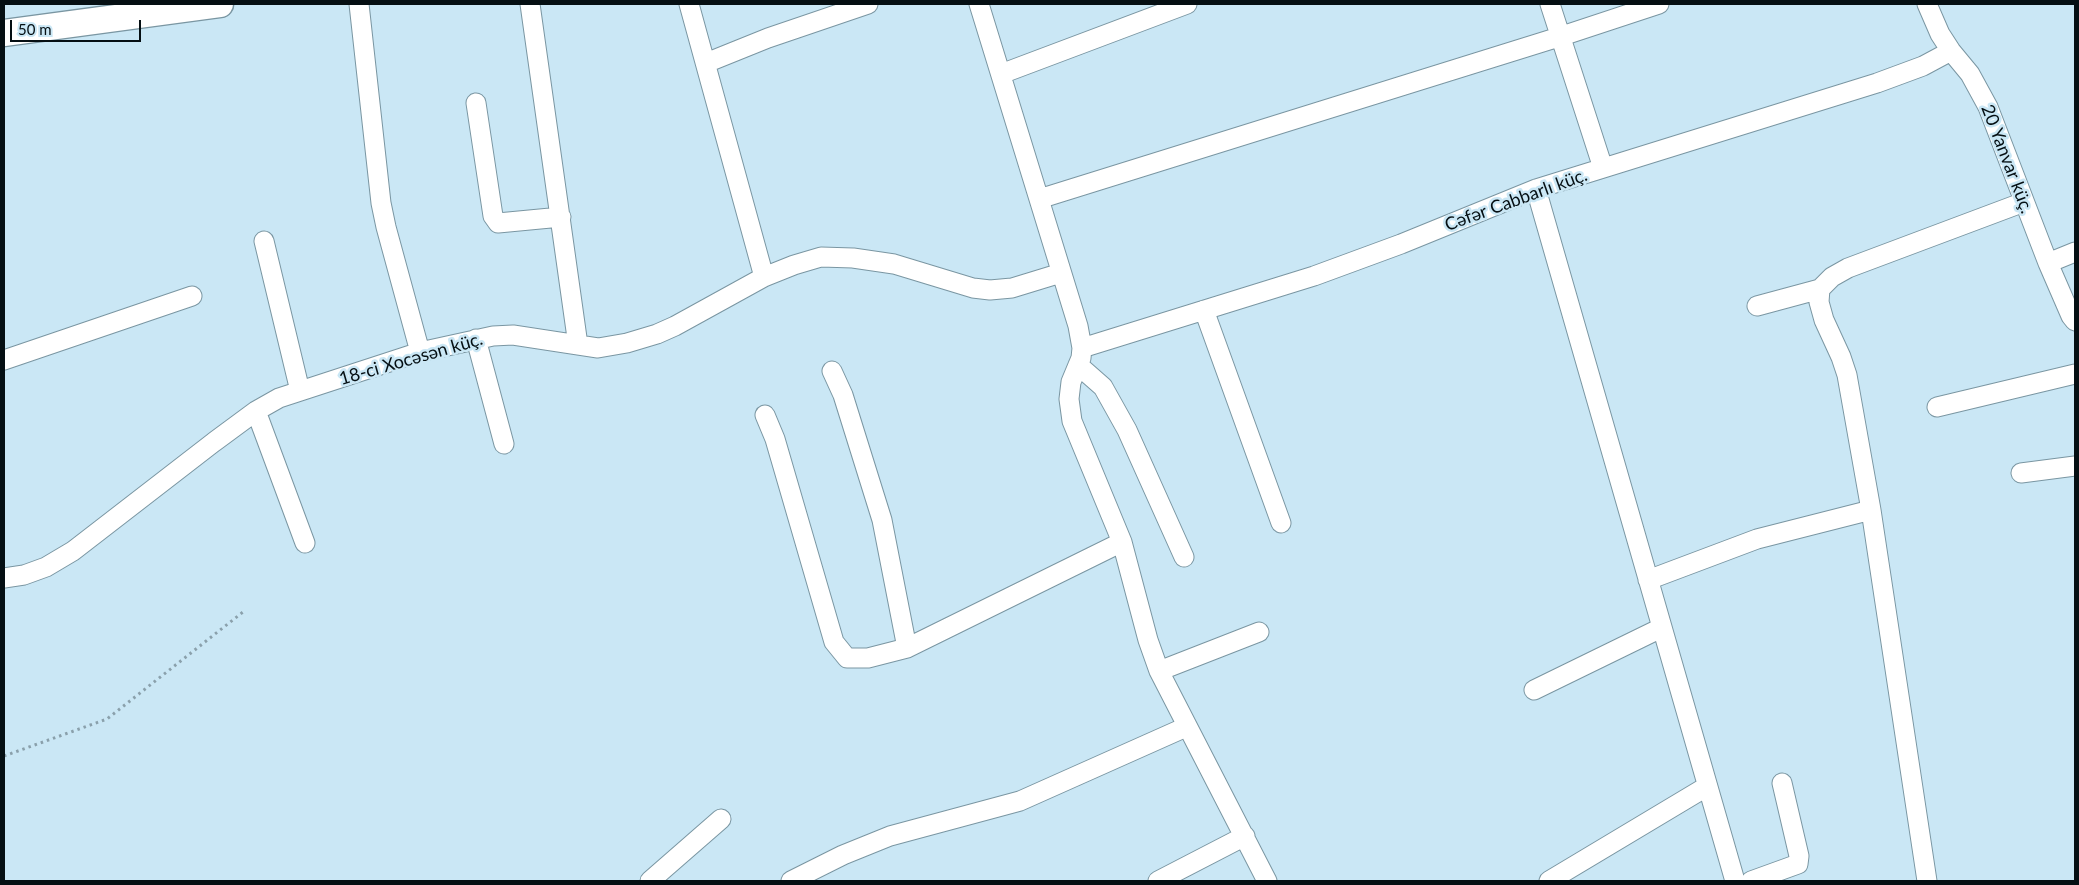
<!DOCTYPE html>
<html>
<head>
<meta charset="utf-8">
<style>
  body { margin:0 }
  #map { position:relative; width:2079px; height:885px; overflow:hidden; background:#cae7f5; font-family:Lato,sans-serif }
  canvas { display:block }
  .frame { position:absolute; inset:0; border:5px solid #050f13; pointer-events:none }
  .scale { position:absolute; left:10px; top:20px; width:131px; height:22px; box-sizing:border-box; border:2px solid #050f13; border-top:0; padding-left:6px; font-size:15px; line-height:18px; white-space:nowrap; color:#050f13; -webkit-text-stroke:4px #cae7f5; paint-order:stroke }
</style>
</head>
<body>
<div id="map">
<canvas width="2079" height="885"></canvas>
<div class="frame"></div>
<div class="scale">50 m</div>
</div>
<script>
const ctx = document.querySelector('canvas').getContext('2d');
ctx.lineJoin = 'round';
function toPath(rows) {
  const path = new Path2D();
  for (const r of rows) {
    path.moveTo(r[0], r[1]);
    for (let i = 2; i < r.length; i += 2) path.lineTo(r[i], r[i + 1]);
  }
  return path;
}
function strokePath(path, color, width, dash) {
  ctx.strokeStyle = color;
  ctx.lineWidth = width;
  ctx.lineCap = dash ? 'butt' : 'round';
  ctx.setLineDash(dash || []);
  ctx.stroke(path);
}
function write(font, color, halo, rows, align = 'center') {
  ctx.font = font + ' Lato,sans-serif';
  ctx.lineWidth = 5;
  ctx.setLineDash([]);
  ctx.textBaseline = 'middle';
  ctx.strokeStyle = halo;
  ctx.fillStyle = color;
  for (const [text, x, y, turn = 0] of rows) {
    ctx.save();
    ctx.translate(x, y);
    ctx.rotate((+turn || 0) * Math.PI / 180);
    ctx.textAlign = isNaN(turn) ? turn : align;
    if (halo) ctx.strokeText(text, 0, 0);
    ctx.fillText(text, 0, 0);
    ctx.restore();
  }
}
const path = toPath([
  [4,756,107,719,243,612]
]);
const street = toPath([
  [359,4,381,203,386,227,420,352],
  [530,4,578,345],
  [689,4,764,277],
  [979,4,1078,326,1082,348,1081,358,1071,382,1069,399,1072,421,1122,542,1148,640,1159,671,1267,881],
  [1550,4,1603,168],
  [1927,4,1940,34,1951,51,1970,74,1988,107,2048,263,2071,316,2075,321],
  [706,63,768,38,868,4],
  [1001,74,1187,4],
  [476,103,493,216,498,223,561,217],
  [1536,189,1735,881],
  [1039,199,1562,36,1659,4],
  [264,241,300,391],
  [2048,263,2075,252],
  [1757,306,1820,289],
  [1204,310,1281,523],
  [476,339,504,444],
  [1082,348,1314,276,1401,244,1536,189,1877,83,1923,66,1951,51],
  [4,360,192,296],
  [1078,365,1103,387,1127,430,1184,557],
  [832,371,843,395,882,520,907,648],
  [1937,407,2075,374],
  [256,411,305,543],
  [765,415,775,439,834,642,847,658,868,658,907,648,1122,542],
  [2021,473,2075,466],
  [4,578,24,575,46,567,73,551,214,442,256,411,279,398,420,352,493,336,513,335,598,348,627,343,657,334,675,326,764,277,794,265,821,257,853,258,894,264,973,288,990,290,1012,288,1061,273],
  [1648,580,1757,539,1871,510],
  [1159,671,1259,632],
  [1534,690,1661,628],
  [650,881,721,819],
  [791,881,843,855,890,836,1020,801,1186,727],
  [1158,881,1245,836],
  [1549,881,1706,787],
  [1751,881,1798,864,1799,856,1782,783],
  [1927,881,1871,510,1847,375,1841,357,1824,320,1819,302,1820,289,1832,277,1848,268,2024,202]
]);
const secondary = toPath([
  [4,33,220,4]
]);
const streetNames = [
  ["20 Yanvar küç.",2007,159,69],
  ["Cəfər Cabbarlı küç.",1516,200,-20],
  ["18-ci Xocəsən küç.",411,359,-16]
];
strokePath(street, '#7a96a2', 21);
strokePath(secondary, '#7a96a2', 29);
strokePath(path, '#8aa0ab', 3, [2.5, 4]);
strokePath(street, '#fff', 19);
strokePath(secondary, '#fff', 26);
write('18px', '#050f13', '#cae7f5', streetNames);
</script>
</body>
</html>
